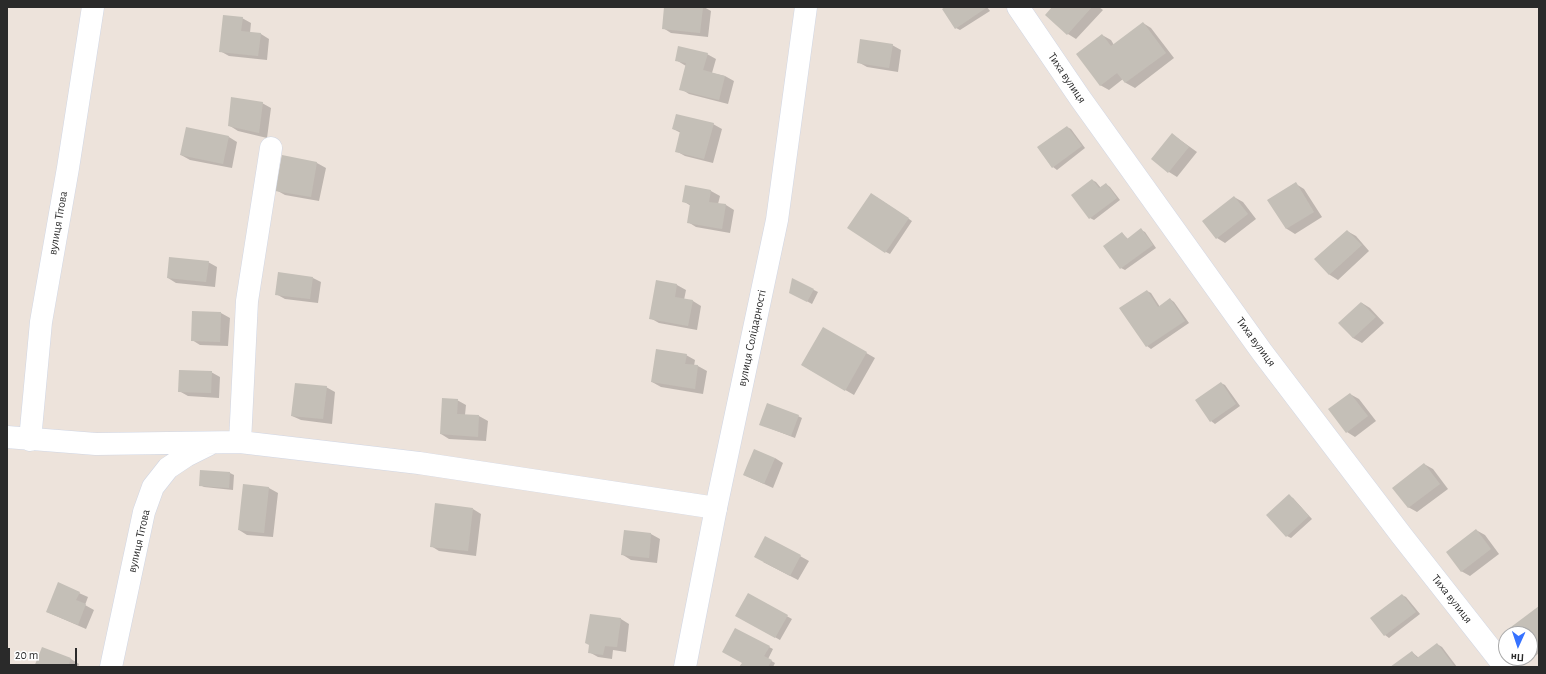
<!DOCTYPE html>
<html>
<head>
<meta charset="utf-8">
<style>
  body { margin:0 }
  #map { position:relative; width:1546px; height:674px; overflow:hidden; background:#ede3db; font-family:"Alegreya Sans",sans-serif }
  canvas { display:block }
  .frame { position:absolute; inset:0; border:8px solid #2a2a2a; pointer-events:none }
  .north { position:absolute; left:1498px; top:626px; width:40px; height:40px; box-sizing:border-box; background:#fff; border:1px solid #aaa; border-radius:50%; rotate:183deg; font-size:11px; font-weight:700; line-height:16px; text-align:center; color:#2a2a2a }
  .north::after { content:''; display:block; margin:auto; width:14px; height:18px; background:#3672ff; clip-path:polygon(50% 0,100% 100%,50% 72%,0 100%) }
  .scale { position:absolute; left:8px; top:648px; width:69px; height:18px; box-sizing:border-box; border:2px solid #2a2a2a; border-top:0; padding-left:5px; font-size:12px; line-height:14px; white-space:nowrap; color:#2a2a2a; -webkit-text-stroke:3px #fff; paint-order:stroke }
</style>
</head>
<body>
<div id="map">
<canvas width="1546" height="674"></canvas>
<div class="frame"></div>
<div class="north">Пн</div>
<div class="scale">20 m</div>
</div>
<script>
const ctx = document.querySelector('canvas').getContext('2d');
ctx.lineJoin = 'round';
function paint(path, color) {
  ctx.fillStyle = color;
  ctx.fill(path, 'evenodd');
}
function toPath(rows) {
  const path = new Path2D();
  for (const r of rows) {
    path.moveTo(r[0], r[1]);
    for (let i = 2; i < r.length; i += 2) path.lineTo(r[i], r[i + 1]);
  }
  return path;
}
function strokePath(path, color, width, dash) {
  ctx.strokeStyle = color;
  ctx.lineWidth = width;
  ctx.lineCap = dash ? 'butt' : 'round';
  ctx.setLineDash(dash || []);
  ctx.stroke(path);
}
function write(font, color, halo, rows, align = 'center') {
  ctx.font = font + ' "Alegreya Sans",sans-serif';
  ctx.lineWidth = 3;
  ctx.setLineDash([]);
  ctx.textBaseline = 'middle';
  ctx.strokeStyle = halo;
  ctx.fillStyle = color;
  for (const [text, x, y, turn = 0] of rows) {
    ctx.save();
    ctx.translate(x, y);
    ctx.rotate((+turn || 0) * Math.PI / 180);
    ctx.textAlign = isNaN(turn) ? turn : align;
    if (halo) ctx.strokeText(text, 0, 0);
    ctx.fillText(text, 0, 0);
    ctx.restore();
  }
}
const shadow = toPath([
  [665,7,704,7,711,11,708,37,671,33,663,28],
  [947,7,987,7,990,11,960,30,956,28],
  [1054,7,1099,7,1103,10,1076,39,1068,34],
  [242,18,251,23,250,33,261,34,269,39,267,60,229,56,220,51],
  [1143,23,1151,28,1174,58,1135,88,1126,83,1123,79,1109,90,1100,85,1102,35,1111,40,1114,45],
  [892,45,901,50,898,72,867,67,858,62],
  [707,54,716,59,712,73,725,76,734,81,728,104,689,94,681,89,686,66,676,60],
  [262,103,271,108,267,138,238,131,230,126],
  [713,124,722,129,713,163,685,156,676,151,681,133,673,129],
  [1067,127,1071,129,1085,148,1057,170,1053,167],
  [1172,134,1197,152,1177,177,1169,172,1152,159],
  [229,137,237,142,232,168,190,160,181,155],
  [282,156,317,163,326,168,319,201,285,195,276,190],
  [1092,180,1096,182,1101,188,1106,184,1110,187,1120,200,1094,220,1090,218],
  [1296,184,1304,189,1322,217,1295,234,1287,229,1269,200],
  [686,186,711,191,720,196,718,204,726,205,734,210,730,233,696,227,688,222,691,206,683,201],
  [875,196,912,221,890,254,886,252],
  [1234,197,1243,202,1256,219,1225,243,1217,238],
  [1141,230,1145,232,1156,248,1125,270,1121,268,1122,233,1128,239],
  [1347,231,1356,236,1369,251,1338,280,1330,275,1316,259],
  [208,262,217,267,215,287,176,283,168,278],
  [313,278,321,282,318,303,285,299,276,294],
  [657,281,677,285,686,290,684,300,693,301,701,306,697,330,659,323,650,318],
  [814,290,818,292,812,304,790,292],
  [1147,291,1151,293,1160,307,1170,299,1174,302,1189,323,1151,349,1147,346],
  [1362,303,1370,308,1384,323,1362,343,1353,338,1340,323],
  [221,313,230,318,228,346,200,345,192,340],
  [823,328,875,358,854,395,802,365],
  [686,355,695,360,694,366,698,366,707,371,703,394,661,387,652,382],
  [211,372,220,377,219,398,188,396,179,391],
  [1221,383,1225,385,1240,406,1215,424,1211,421],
  [326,387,335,392,332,424,301,420,292,416],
  [1350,394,1359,399,1376,421,1355,437,1347,432],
  [457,400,466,405,465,415,479,416,488,421,486,441,449,439,441,434],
  [798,416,802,418,795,438,764,426],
  [775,458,783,463,773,488,744,475],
  [1424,464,1433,469,1448,489,1417,512,1408,507],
  [201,471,230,473,234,475,233,490,204,487,200,485],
  [244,485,269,488,278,493,273,537,247,535,239,530],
  [1289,496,1293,498,1312,519,1291,538,1287,536],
  [473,509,481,514,476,556,439,551,431,546],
  [1476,530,1485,535,1499,554,1470,576,1461,571],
  [625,531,651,534,660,539,657,563,631,560,623,555],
  [800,556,809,561,798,580,763,562],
  [79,593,88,597,85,605,94,610,86,629,47,612],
  [749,595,792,619,780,640,737,616],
  [1402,595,1406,597,1420,614,1389,638,1385,635,1371,618],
  [1539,607,1539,653,1534,657,1530,654,1530,634,1511,634],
  [590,615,621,619,629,624,626,652,613,650,612,659,598,657,589,652],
  [735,629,773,649,768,659,775,663,773,667,740,667,743,662],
  [1437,644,1442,647,1457,667,1392,667,1412,652,1419,658],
  [43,648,71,659,79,664,78,667,36,667]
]);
const building = toPath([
  [664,7,703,7,700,33,662,29],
  [945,7,985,7,986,8,955,29,942,9],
  [1052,7,1092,7,1067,35,1045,15],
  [223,15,243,17,241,31,261,33,258,56,219,52],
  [1143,22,1166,53,1125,83,1117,73,1100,86,1076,54,1102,34,1111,46],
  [860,39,893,44,889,68,857,63],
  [678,46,708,53,703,70,725,76,719,100,679,90,686,63,675,61],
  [231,97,263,102,259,133,228,126],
  [676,114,714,123,704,159,675,152,680,131,672,129],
  [1067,126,1082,146,1052,168,1037,147],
  [186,127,229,136,223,164,180,155],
  [1172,133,1189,147,1168,173,1151,159],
  [282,155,317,162,311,197,275,191],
  [1092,179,1099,188,1106,183,1117,198,1089,219,1071,195],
  [1296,182,1314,212,1286,229,1267,200],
  [685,185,711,190,709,202,726,204,722,229,687,223,690,204,682,202],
  [871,193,909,218,885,253,847,228],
  [1234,196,1248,214,1216,239,1202,221],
  [1141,228,1153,245,1120,269,1103,246,1122,232,1127,239],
  [1347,230,1362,245,1329,275,1314,259],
  [169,257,209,261,206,282,167,278],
  [278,272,313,277,310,299,275,295],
  [792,278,814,289,807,302,789,293],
  [656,280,677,284,675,297,693,300,688,326,649,319],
  [1147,290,1158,307,1170,298,1185,321,1146,347,1119,308],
  [1361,302,1376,317,1353,338,1338,323],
  [192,311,221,312,220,342,191,341],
  [823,327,867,352,845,391,801,365],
  [656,349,687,354,685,364,698,365,695,389,651,382],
  [179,370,212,371,211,393,178,392],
  [1221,382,1236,404,1210,422,1195,400],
  [295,383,327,386,323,419,291,416],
  [1350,393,1368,416,1346,433,1328,409],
  [442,398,458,399,457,414,479,415,478,437,440,434],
  [767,403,799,415,791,436,759,425],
  [754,449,775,458,764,484,743,475],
  [1424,463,1440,484,1408,508,1392,488],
  [200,470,230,472,229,488,199,486],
  [243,484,269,487,264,533,238,530],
  [1289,494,1309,516,1286,537,1266,515],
  [435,503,473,508,468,551,430,547],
  [1476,529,1491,549,1461,572,1446,552],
  [624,530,651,533,649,558,621,555],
  [765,536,801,555,790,576,754,557],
  [58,582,80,592,76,600,86,604,78,625,46,612],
  [748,593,788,615,775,638,735,616],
  [1402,594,1416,612,1384,636,1370,618],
  [1539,606,1539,641,1530,648,1530,634,1510,634,1507,630],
  [590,614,621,618,617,647,605,646,603,655,588,653,589,645,585,643],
  [735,628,770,646,764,656,772,660,768,667,739,667,742,663,722,652],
  [1437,643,1455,667,1390,667,1412,651,1417,658],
  [42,647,71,658,68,667,34,667]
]);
const minor = toPath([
  [1018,7,1080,98,1262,352,1402,536,1505,667],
  [7,437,96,444,240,442,419,463,716,508],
  [30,440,41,322,68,168,93,7],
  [240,442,247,301,271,148],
  [111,667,144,512,153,487,168,468,186,456,208,445]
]);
const secondary = toPath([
  [685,667,716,508,777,220,806,7]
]);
const streetNames = [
  ["Тиха вулиця",1067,78,56],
  ["вулиця Тітова",58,223,-80],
  ["вулиця Солідарності",752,338,-78],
  ["Тиха вулиця",1256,342,54],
  ["вулиця Тітова",139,541,-77],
  ["Тиха вулиця",1452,599,52]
];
paint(shadow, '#0003');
paint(building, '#c4bfb7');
strokePath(minor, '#d0d6e4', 23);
strokePath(secondary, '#d0d6e4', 23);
strokePath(minor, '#fff', 22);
strokePath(secondary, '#fff', 22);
write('12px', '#2a2a2a', '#fff', streetNames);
</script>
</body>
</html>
